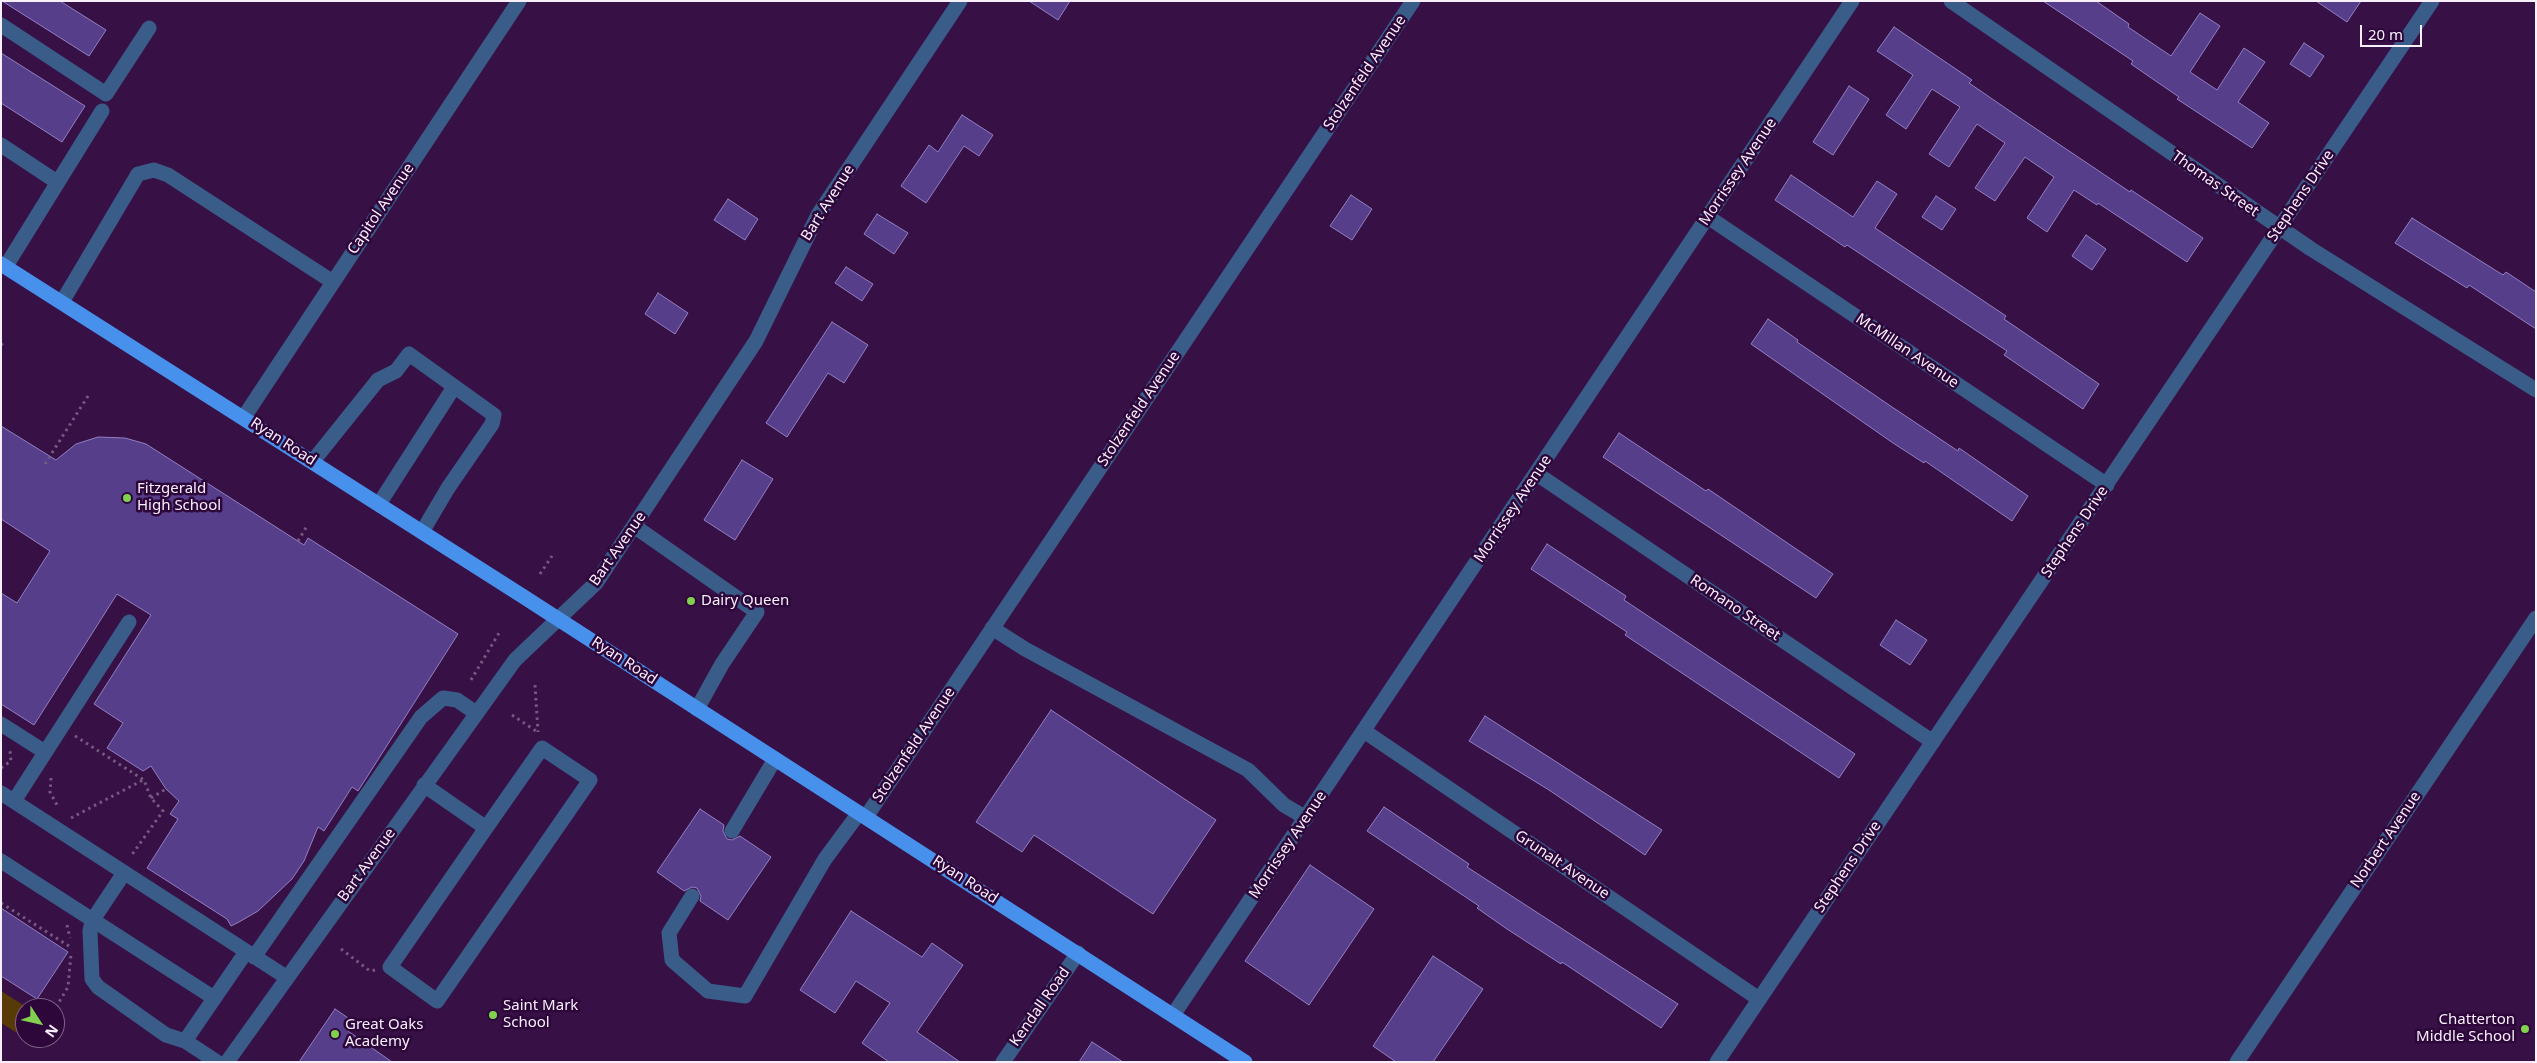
<!DOCTYPE html>
<html>
<head>
<meta charset="utf-8">
<style>
  body { margin:0 }
  #map { position:relative; width:2537px; height:1063px; overflow:hidden; background:#371145; font-family:"Noto Sans",sans-serif }
  canvas { display:block }
  .frame { position:absolute; inset:0; border:2px solid #f8effc; pointer-events:none }
  .north { position:absolute; left:15px; top:998px; width:50px; height:50px; box-sizing:border-box; background:#2d063a; border:1px solid #7e6388; border-radius:50%; rotate:125deg; font-size:14px; font-weight:700; line-height:20px; text-align:center; color:#f8effc }
  .north::after { content:''; display:block; margin:auto; width:18px; height:22px; background:#81d050; clip-path:polygon(50% 0,100% 100%,50% 72%,0 100%) }
  .scale { position:absolute; left:2360px; top:25px; width:62px; height:22px; box-sizing:border-box; border:2px solid #f8effc; border-top:0; padding-left:6px; font-size:15px; line-height:18px; white-space:nowrap; color:#f8effc; -webkit-text-stroke:4px #2d063a; paint-order:stroke }
</style>
</head>
<body>
<div id="map">
<canvas width="2537" height="1063"></canvas>
<div class="frame"></div>
<div class="north">N</div>
<div class="scale">20 m</div>
</div>
<script>
const ctx = document.querySelector('canvas').getContext('2d');
ctx.lineJoin = 'round';
function paint(path, color) {
  ctx.fillStyle = color;
  ctx.fill(path, 'evenodd');
}
function toPath(rows) {
  const path = new Path2D();
  for (const r of rows) {
    path.moveTo(r[0], r[1]);
    for (let i = 2; i < r.length; i += 2) path.lineTo(r[i], r[i + 1]);
  }
  return path;
}
function strokePath(path, color, width, dash) {
  ctx.strokeStyle = color;
  ctx.lineWidth = width;
  ctx.lineCap = dash ? 'butt' : 'round';
  ctx.setLineDash(dash || []);
  ctx.stroke(path);
}
function write(font, color, halo, rows, align = 'center') {
  ctx.font = font + ' "Noto Sans",sans-serif';
  ctx.lineWidth = 5;
  ctx.setLineDash([]);
  ctx.textBaseline = 'middle';
  ctx.strokeStyle = halo;
  ctx.fillStyle = color;
  for (const [text, x, y, turn = 0] of rows) {
    ctx.save();
    ctx.translate(x, y);
    ctx.rotate((+turn || 0) * Math.PI / 180);
    ctx.textAlign = isNaN(turn) ? turn : align;
    if (halo) ctx.strokeText(text, 0, 0);
    ctx.fillText(text, 0, 0);
    ctx.restore();
  }
}
const green = toPath([
  [1,991,28,1008,25,1008,25,1025,19,1034,1,1023]
]);
const building = toPath([
  [2,1,60,1,106,30,89,56,2,1],
  [1029,1,1070,1,1058,20,1029,1],
  [2043,1,2096,1,2129,24,2128,27,2171,56,2200,13,2220,26,2190,72,2217,90,2244,48,2265,62,2238,102,2269,123,2252,148,2177,99,2179,97,2131,64,2133,61,2043,1],
  [2316,1,2361,1,2347,22,2316,1],
  [1894,27,1972,80,1969,83,2017,116,2130,192,2131,190,2203,238,2187,262,2098,203,2097,205,2074,190,2047,232,2027,218,2054,177,2025,157,1995,201,1975,188,2005,143,1977,124,1949,167,1929,154,1960,107,1932,89,1906,129,1886,115,1913,75,1877,51,1894,27],
  [2304,43,2324,56,2310,77,2290,64,2304,43],
  [1,53,85,106,62,142,1,103,1,53],
  [1849,86,1869,99,1833,155,1813,142,1849,86],
  [962,115,993,135,979,156,964,146,926,203,901,186,929,145,938,152,962,115],
  [1791,175,1853,217,1877,181,1897,194,1875,228,2006,316,2004,319,2099,384,2083,409,2004,355,2007,351,1847,245,1845,247,1775,200,1791,175],
  [1351,195,1372,209,1352,240,1330,226,1351,195],
  [1936,196,1956,209,1942,230,1922,217,1936,196],
  [728,199,758,219,745,240,714,220,728,199],
  [877,214,908,233,894,254,864,234,877,214],
  [2412,218,2503,275,2506,272,2536,292,2536,329,2469,285,2467,288,2395,243,2412,218],
  [2086,235,2106,249,2092,270,2072,256,2086,235],
  [846,267,873,284,862,301,835,283,846,267],
  [658,293,688,313,675,334,645,314,658,293],
  [1768,319,1798,340,1797,342,1892,407,1958,451,1959,448,2028,496,2012,521,1925,461,1924,463,1893,443,1751,344,1768,319],
  [832,322,868,345,844,383,828,373,787,437,766,423,832,322],
  [1,426,56,460,76,444,98,437,125,438,146,444,304,545,308,538,458,634,358,791,352,787,324,831,318,827,304,861,292,879,258,911,239,922,231,926,227,919,147,868,178,819,170,814,179,801,166,789,151,766,143,771,107,748,123,723,94,704,151,615,117,594,34,725,1,704,1,593,17,603,50,551,1,519,1,426],
  [1619,433,1706,491,1708,489,1833,574,1816,598,1603,457,1619,433],
  [742,460,773,479,735,540,704,520,742,460],
  [1547,544,1626,596,1624,600,1855,754,1839,778,1625,635,1627,632,1531,569,1547,544],
  [1896,620,1927,640,1910,665,1880,645,1896,620],
  [1051,710,1216,820,1153,914,1034,835,1022,852,976,822,1051,710],
  [1485,716,1662,830,1645,855,1549,790,1469,741,1485,716],
  [1384,807,1469,864,1467,867,1678,1004,1661,1028,1562,962,1561,964,1507,929,1477,908,1479,906,1367,831,1384,807],
  [700,809,724,825,723,831,727,839,732,840,740,836,771,857,728,920,700,901,701,896,697,888,692,887,684,891,657,872,700,809],
  [1310,865,1374,909,1309,1005,1245,961,1310,865],
  [1,908,68,952,37,999,1,976,1,908],
  [851,911,922,957,932,943,963,965,917,1032,960,1062,889,1062,862,1043,890,1003,856,981,835,1013,800,990,851,911],
  [1433,956,1483,989,1433,1062,1396,1062,1373,1046,1433,956],
  [335,1009,354,1022,348,1031,392,1062,299,1062,335,1009],
  [1092,1042,1123,1062,1079,1062,1092,1042]
]);
const path = toPath([
  [1,345,3,343],
  [45,464,88,396],
  [298,541,307,526],
  [540,574,552,556],
  [471,680,499,633],
  [535,685,538,732],
  [512,715,536,731],
  [75,736,144,780,151,798,163,811,131,856],
  [1,768,11,761,10,751],
  [51,778,50,792,58,807],
  [151,798,166,789],
  [71,818,143,780],
  [1,903,72,948],
  [67,925,70,938],
  [341,949,370,971,375,970],
  [56,1007,68,987,71,954]
]);
const minor = toPath([
  [1951,1,2311,249,2536,390],
  [1,25,106,94,149,28],
  [1,145,57,182],
  [1708,217,2107,485],
  [6,266,102,111],
  [62,302,138,174,154,170,168,175,333,282],
  [244,417,519,1],
  [313,461,378,380,396,371,409,354,494,415,492,424,448,488,422,532],
  [1537,474,1933,742],
  [379,504,454,387],
  [634,526,757,612,722,664,697,709],
  [992,628,1025,649,1248,770,1284,805,1306,818],
  [1,724,45,752],
  [1364,731,1759,999],
  [424,785,486,828,390,967,437,1001,590,780,542,748,486,828],
  [1,793,286,977],
  [14,801,129,622],
  [866,817,1413,1],
  [732,831,775,759],
  [1,861,214,998],
  [124,873,92,921,90,931,92,979,98,987,166,1035,185,1041,217,1062],
  [692,896,669,933,672,960,708,991,745,996,825,859,859,813],
  [254,957,421,717,443,698,457,700,476,713],
  [1173,1015,1852,1],
  [185,1041,246,952],
  [227,1062,515,660,596,583,756,341,818,215,960,1],
  [1003,1062,1078,953],
  [1717,1062,2432,1],
  [2237,1062,2536,618]
]);
const major = toPath([
  [1,264,524,597,1245,1062]
]);
const markers = [
  [127,498,5,"#81d050"],
  [691,601,5,"#81d050"],
  [493,1015,5,"#81d050"],
  [2525,1029,5,"#81d050"],
  [335,1034,5,"#81d050"]
];
const streetNames = [
  ["Stolzenfeld Avenue",1365,73,-56],
  ["Morrissey Avenue",1738,172,-56],
  ["Thomas Street",2215,184,35],
  ["Stephens Drive",2301,196,-56],
  ["Bart Avenue",828,203,-58],
  ["Capitol Avenue",381,209,-56],
  ["McMillan Avenue",1907,351,34],
  ["Stolzenfeld Avenue",1139,409,-56],
  ["Ryan Road",283,442,33],
  ["Morrissey Avenue",1513,509,-56],
  ["Stephens Drive",2075,532,-56],
  ["Bart Avenue",618,549,-55],
  ["Romano Street",1735,608,34],
  ["Ryan Road",624,661,33],
  ["Stolzenfeld Avenue",914,745,-56],
  ["Norbert Avenue",2386,840,-56],
  ["Morrissey Avenue",1288,845,-56],
  ["Bart Avenue",367,865,-54],
  ["Grunalt Avenue",1562,865,34],
  ["Stephens Drive",1848,867,-56],
  ["Ryan Road",965,880,33],
  ["Kendall Road",1040,1007,-55]
];
const poiNames = [
  ["Fitzgerald",137,489],
  ["High School",137,506],
  ["Dairy Queen",701,601],
  ["Saint Mark",503,1006],
  ["School",503,1023],
  ["Chatterton",2515,1020,"right"],
  ["Middle School",2515,1037,"right"],
  ["Great Oaks",345,1025],
  ["Academy",345,1042]
];
paint(green, '#573a06');
paint(building, '#563e8a');
strokePath(building, '#9180c2', 1);
strokePath(path, '#765981', 3, [2.5, 4]);
strokePath(minor, '#3a5c88', 15);
strokePath(major, '#4790eb', 15);
for (const [x, y, r, color] of markers) {
  const dot = new Path2D();
  dot.arc(x, y, r, 0, 2 * Math.PI);
  ctx.fillStyle = color;
  ctx.fill(dot);
  strokePath(dot, '#2d063a', 2);
}
write('15px', '#f8effc', '#2d063a', streetNames);
write('15px', '#f8effc', '#2d063a', poiNames, 'left');
</script>
</body>
</html>
